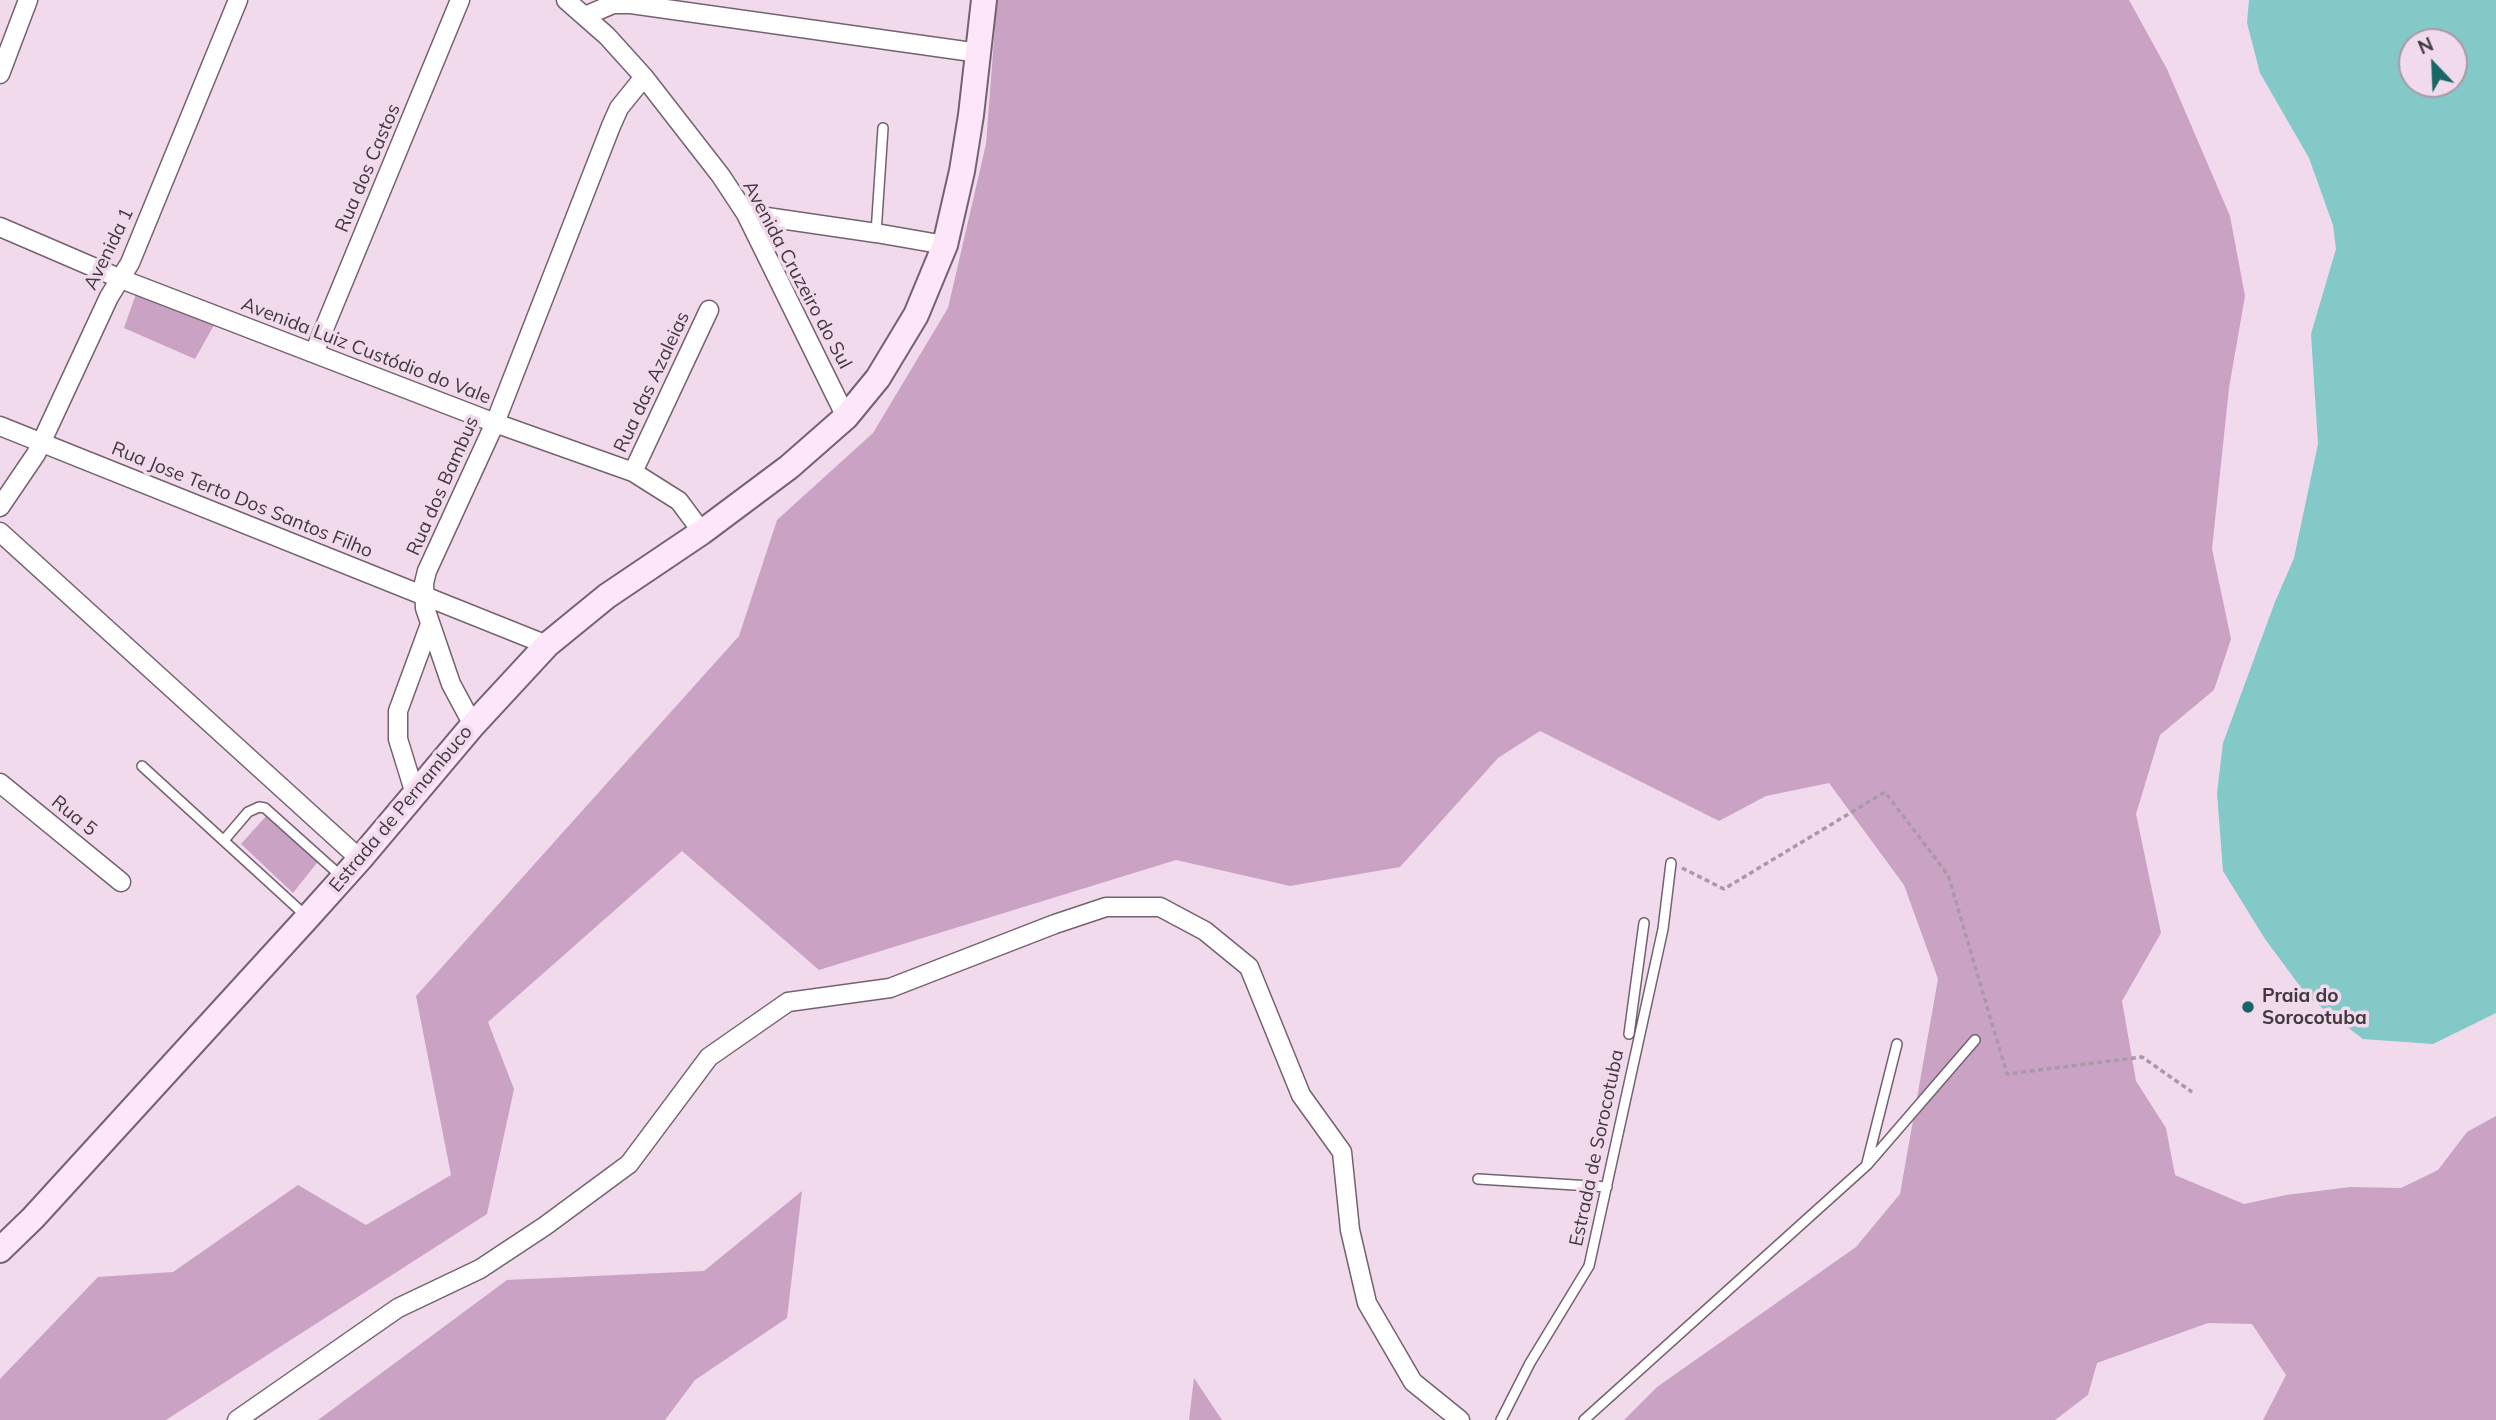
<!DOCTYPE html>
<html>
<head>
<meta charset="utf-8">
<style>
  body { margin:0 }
  #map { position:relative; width:2496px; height:1420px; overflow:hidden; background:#f0daec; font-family:Mulish,sans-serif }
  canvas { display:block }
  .north { position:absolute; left:2398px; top:28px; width:70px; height:70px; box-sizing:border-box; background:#f0daec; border:2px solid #aa99a7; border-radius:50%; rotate:337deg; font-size:19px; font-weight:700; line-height:28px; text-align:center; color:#413840 }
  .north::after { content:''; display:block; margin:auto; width:24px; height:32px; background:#186666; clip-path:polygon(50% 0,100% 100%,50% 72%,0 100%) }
</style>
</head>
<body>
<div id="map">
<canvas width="2496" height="1420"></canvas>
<div class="north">N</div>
</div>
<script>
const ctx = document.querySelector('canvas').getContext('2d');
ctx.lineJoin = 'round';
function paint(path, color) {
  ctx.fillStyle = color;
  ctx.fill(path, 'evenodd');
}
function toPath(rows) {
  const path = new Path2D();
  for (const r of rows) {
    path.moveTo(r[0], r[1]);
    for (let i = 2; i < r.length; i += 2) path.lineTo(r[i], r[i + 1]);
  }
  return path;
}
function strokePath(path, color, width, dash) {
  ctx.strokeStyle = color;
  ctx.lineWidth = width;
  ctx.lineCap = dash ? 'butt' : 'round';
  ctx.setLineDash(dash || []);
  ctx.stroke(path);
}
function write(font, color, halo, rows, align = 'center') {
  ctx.font = font + ' Mulish,sans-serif';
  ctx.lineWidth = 7;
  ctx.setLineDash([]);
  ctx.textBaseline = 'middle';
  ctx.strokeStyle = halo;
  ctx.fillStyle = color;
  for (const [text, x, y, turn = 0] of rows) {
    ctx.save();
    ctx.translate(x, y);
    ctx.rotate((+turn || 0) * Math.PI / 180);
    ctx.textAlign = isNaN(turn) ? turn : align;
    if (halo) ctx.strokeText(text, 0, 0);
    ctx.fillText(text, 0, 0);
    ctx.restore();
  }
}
const green = toPath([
  [997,0,2129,0,2167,69,2230,216,2245,296,2229,388,2212,549,2231,639,2214,690,2160,735,2136,814,2161,933,2122,1001,2136,1081,2166,1128,2175,1175,2244,1204,2286,1195,2350,1187,2401,1188,2438,1170,2467,1132,2496,1116,2496,1420,2263,1420,2286,1375,2252,1324,2208,1323,2097,1363,2088,1395,2055,1420,1624,1420,1657,1387,1856,1247,1900,1194,1938,979,1904,885,1829,783,1766,796,1719,821,1540,731,1498,758,1400,867,1290,886,1176,860,819,970,682,851,488,1022,514,1089,487,1214,166,1420,0,1420,0,1379,98,1277,173,1272,298,1185,366,1225,451,1175,416,996,739,636,777,520,873,433,948,308,986,144],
  [139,285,218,318,195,359,124,328],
  [268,814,320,859,293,893,241,844],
  [802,1191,787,1318,695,1380,665,1420,318,1420,507,1280,704,1271],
  [1194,1378,1222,1420,1189,1420]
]);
const water = toPath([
  [2249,0,2496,0,2496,1013,2433,1044,2363,1039,2308,997,2265,939,2223,871,2217,793,2223,743,2275,602,2294,558,2318,444,2311,334,2336,249,2333,225,2309,158,2260,73,2247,23],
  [2412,42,2454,42,2454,84,2412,84]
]);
const path = toPath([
  [1682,868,1724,889,1885,792,1948,875,2007,1074,2142,1057,2192,1092]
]);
const service = toPath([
  [876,233,883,128],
  [142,766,306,916],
  [225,839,248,812,259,807,265,808,342,877],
  [1629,1034,1644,923],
  [1867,1163,1897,1044],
  [1478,1179,1607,1187],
  [1501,1420,1530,1363,1589,1266,1663,929,1671,863],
  [1584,1420,1867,1165,1975,1040]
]);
const minor = toPath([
  [566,0,607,36,644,77,721,176,746,214,846,417],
  [585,16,613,4,631,4,979,53],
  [0,74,28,0],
  [746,214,876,233,945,245],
  [0,227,121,279,495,423,633,472,679,501,702,532],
  [314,353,460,0],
  [0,426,547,645],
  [633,472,709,310],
  [0,507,36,454,109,297,130,263,238,0],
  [0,532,360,859],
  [473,725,451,684,425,608,424,583,427,571,495,423,611,126,619,108,644,77],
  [0,783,121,882],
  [415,794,398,739,398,711,430,624],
  [237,1420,398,1308,480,1269,545,1226,629,1164,709,1057,788,1002,890,988,1055,924,1106,907,1160,907,1205,931,1249,967,1301,1095,1342,1152,1350,1230,1367,1303,1413,1382,1460,1420]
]);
const secondary = toPath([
  [0,1250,33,1218,308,917,360,859,473,725,547,645,607,596,702,532,789,467,846,417,878,378,916,315,945,245,962,171,971,115,984,0]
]);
const markers = [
  [2248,1007,7,"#186666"]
];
const streetNames = [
  ["Rua dos Castos",368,168,-67],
  ["Avenida 1",109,249,-64],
  ["Avenida Cruzeiro do Sul",797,275,62],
  ["Avenida Luiz Custódio do Vale",366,351,21],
  ["Rua das Azaleias",652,382,-65],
  ["Rua dos Bambus",443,486,-66],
  ["Rua Jose Terto Dos Santos Filho",242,500,22],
  ["Estrada de Pernambuco",401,809,-50],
  ["Rua 5",74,816,39],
  ["Estrada de Sorocotuba",1597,1148,-78]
];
const poiNames = [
  ["Praia do",2262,996],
  ["Sorocotuba",2262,1018]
];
paint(green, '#caa3c4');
paint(water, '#82c9c8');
strokePath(service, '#746271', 12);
strokePath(minor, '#746271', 21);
strokePath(secondary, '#746271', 28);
strokePath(path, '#a999a7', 3.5, [5, 3.5]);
strokePath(service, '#fff', 9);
strokePath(minor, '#fff', 18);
strokePath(secondary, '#fde5fa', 24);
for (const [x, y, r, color] of markers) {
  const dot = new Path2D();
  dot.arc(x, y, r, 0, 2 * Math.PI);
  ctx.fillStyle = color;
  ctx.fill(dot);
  strokePath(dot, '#f0daec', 2.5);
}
write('19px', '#413840', '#f0daec', streetNames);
write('bold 19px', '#413840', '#f0daec', poiNames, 'left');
</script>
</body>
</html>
